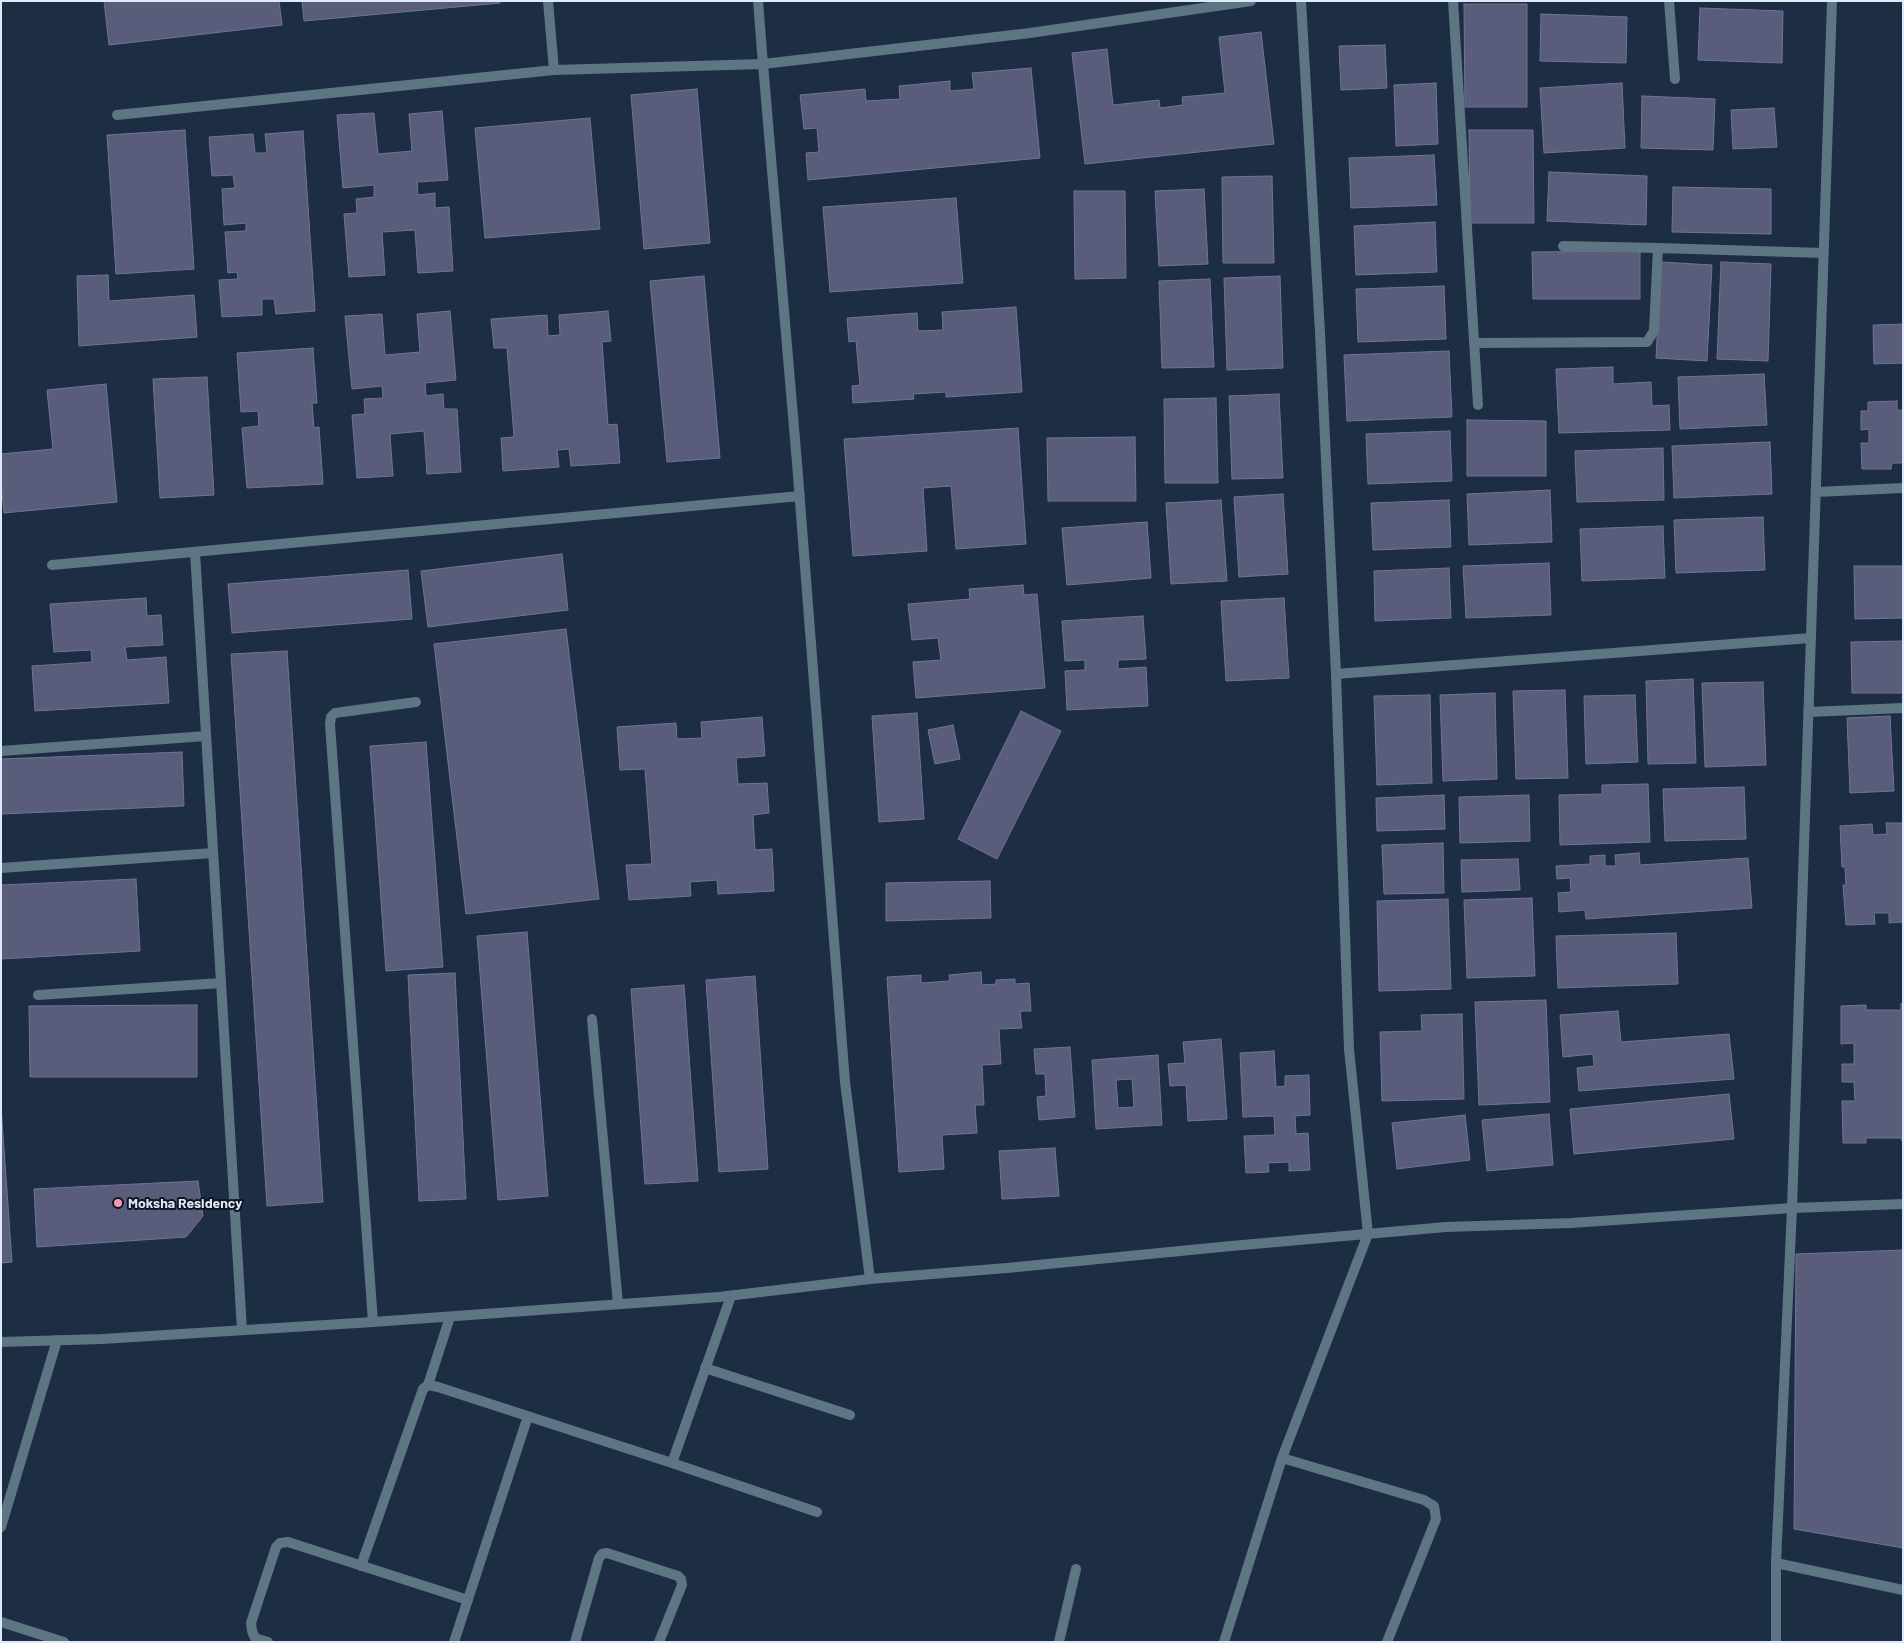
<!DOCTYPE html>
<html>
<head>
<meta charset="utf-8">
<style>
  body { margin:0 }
  #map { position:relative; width:1904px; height:1643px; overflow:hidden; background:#1c2d44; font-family:Barlow,sans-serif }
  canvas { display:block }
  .frame { position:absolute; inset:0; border:2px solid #dfeaf9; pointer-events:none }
</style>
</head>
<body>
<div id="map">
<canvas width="1904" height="1643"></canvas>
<div class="frame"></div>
</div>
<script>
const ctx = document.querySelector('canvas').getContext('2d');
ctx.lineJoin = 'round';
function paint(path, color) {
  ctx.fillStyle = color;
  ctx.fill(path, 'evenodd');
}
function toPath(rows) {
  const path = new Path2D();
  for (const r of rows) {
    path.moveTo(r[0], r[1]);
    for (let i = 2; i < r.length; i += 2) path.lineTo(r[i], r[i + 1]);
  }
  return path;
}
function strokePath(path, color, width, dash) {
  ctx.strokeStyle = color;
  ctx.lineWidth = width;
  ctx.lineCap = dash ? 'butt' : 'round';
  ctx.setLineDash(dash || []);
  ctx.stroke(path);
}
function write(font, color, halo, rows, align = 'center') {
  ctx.font = font + ' Barlow,sans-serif';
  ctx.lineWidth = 4;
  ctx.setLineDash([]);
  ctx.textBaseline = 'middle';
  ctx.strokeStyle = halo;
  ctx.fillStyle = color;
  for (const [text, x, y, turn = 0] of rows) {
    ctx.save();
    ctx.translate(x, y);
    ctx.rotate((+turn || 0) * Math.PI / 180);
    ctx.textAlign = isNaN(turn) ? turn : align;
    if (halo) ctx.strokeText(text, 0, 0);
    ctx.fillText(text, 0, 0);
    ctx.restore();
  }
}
const building = toPath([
  [104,1,279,1,282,25,109,45,104,1],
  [302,1,500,1,500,3,304,21,302,1],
  [1464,4,1527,4,1527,107,1465,107,1464,4],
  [1700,8,1783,11,1782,63,1698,60,1700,8],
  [1541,14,1627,17,1626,63,1540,61,1541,14],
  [1261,32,1274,144,1085,164,1072,53,1107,49,1113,105,1159,100,1160,108,1183,105,1182,97,1225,93,1219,37,1261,32],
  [1385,45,1387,88,1341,90,1339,46,1385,45],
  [1031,68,1040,158,808,180,806,153,819,152,817,128,804,129,800,95,865,89,866,101,900,99,899,86,950,81,950,91,974,89,972,73,1031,68],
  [1436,83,1438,144,1396,146,1394,85,1436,83],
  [1622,83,1625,148,1544,153,1540,88,1622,83],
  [697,89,710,243,644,249,631,95,697,89],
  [1642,96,1715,99,1713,150,1641,148,1642,96],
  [1774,108,1777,147,1733,149,1731,110,1774,108],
  [442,111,448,180,417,182,418,195,435,193,435,208,449,207,453,271,418,273,415,230,382,232,385,275,349,277,344,214,357,213,356,199,374,197,374,185,343,188,337,115,374,113,378,154,412,151,409,114,442,111],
  [590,118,600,229,485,238,475,128,590,118],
  [185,130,194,269,116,274,107,135,185,130],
  [1469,130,1533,130,1534,223,1470,223,1469,130],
  [303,131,315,311,276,314,274,299,262,299,262,315,222,317,219,280,238,279,237,272,228,273,225,232,246,231,246,223,224,225,222,189,235,188,233,175,212,176,209,137,253,134,255,153,267,153,265,134,303,131],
  [1434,155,1437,205,1351,208,1349,158,1434,155],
  [1549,172,1647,176,1646,225,1547,221,1549,172],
  [1272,176,1274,263,1223,263,1222,177,1272,176],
  [1673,187,1771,189,1771,234,1672,232,1673,187],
  [1204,189,1208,264,1159,266,1155,191,1204,189],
  [1074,191,1125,191,1126,278,1075,279,1074,191],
  [956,198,963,283,830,292,823,207,956,198],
  [1435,222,1437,272,1356,275,1354,226,1435,222],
  [1640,251,1640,299,1533,299,1532,252,1640,251],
  [1661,262,1712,265,1707,361,1656,358,1661,262],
  [1721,262,1771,264,1768,361,1717,359,1721,262],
  [108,275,109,301,194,295,197,337,79,346,77,276,108,275],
  [704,276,720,458,667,462,650,281,704,276],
  [1280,276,1283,368,1227,370,1224,278,1280,276],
  [1210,279,1214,367,1162,368,1159,281,1210,279],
  [1444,286,1446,339,1358,342,1356,289,1444,286],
  [1016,307,1022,392,946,397,946,392,913,394,914,399,853,403,852,386,860,385,856,341,849,342,847,318,917,313,918,331,943,330,942,312,1016,307],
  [450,311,456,380,425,383,426,396,443,394,444,409,457,409,461,472,427,474,424,431,390,434,393,476,357,478,352,415,365,414,364,399,383,398,382,386,352,389,345,316,382,314,385,355,420,352,417,314,450,311],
  [608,311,611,341,602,342,608,425,617,424,620,463,571,466,569,449,557,450,559,467,503,471,501,438,514,437,507,348,494,348,491,319,547,315,548,336,560,335,559,315,608,311],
  [1903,324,1903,363,1874,364,1873,325,1903,324],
  [313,348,317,403,312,403,314,428,319,427,323,484,247,488,242,428,259,426,258,411,241,412,237,353,313,348],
  [1449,351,1452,417,1347,421,1344,355,1449,351],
  [1613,367,1613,384,1651,382,1652,406,1669,405,1670,430,1559,433,1556,369,1613,367],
  [1764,374,1767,425,1680,429,1678,377,1764,374],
  [207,377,214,495,160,498,153,379,207,377],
  [106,384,117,502,4,513,1,481,1,454,53,449,47,390,106,384],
  [1279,394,1283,478,1232,479,1229,396,1279,394],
  [1216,398,1218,483,1165,483,1164,399,1216,398],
  [1897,401,1897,410,1903,410,1903,463,1892,463,1891,469,1862,469,1861,443,1869,443,1869,429,1861,430,1861,411,1868,411,1868,402,1897,401],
  [1467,420,1546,421,1546,476,1467,476,1467,420],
  [1018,428,1026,544,956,549,951,486,923,488,927,551,853,556,844,439,1018,428],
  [1450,431,1452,481,1368,484,1366,434,1450,431],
  [1135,437,1136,501,1048,501,1047,438,1135,437],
  [1770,442,1772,494,1674,498,1672,446,1770,442],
  [1663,448,1664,500,1577,502,1575,451,1663,448],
  [1550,490,1552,542,1469,545,1467,494,1550,490],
  [1283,494,1288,574,1239,577,1234,497,1283,494],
  [1221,500,1227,581,1171,584,1166,503,1221,500],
  [1449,500,1451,547,1373,550,1371,503,1449,500],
  [1763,517,1765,570,1676,573,1674,520,1763,517],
  [1147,522,1151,578,1067,585,1062,528,1147,522],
  [1663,526,1665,578,1582,581,1580,529,1663,526],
  [562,554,568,610,428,627,421,571,562,554],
  [1549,563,1551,615,1466,618,1463,566,1549,563],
  [1854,566,1903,566,1903,618,1855,619,1854,566],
  [1449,568,1451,618,1375,621,1374,571,1449,568],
  [408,570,412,619,232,633,228,584,408,570],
  [1023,585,1024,595,1037,594,1045,688,916,698,913,662,941,660,938,638,912,640,908,604,970,599,969,589,1023,585],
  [146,598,147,616,161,615,163,645,125,647,127,660,166,657,169,703,35,711,32,666,92,662,91,650,54,652,50,604,146,598],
  [1284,598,1289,678,1226,681,1221,601,1284,598],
  [1143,616,1146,659,1118,660,1118,669,1146,667,1148,706,1067,710,1065,671,1085,670,1085,660,1065,661,1062,621,1143,616],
  [566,629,599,899,466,914,434,644,566,629],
  [1903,641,1903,693,1852,693,1851,642,1903,641],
  [287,651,323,1202,267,1206,231,654,287,651],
  [1693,679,1696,763,1648,764,1646,681,1693,679],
  [1763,682,1766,765,1705,767,1702,683,1763,682],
  [1565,690,1568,778,1516,779,1513,691,1565,690],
  [1495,693,1497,779,1443,781,1440,695,1495,693],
  [1430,695,1432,783,1377,785,1374,696,1430,695],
  [1635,695,1638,762,1586,764,1584,696,1635,695],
  [1021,711,1061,731,997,859,958,839,1021,711],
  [917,713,924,819,879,822,872,716,917,713],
  [1890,716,1894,791,1850,793,1847,718,1890,716],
  [762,717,765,756,736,758,738,784,767,783,769,813,753,815,755,850,772,849,774,891,718,894,717,880,690,882,691,896,629,900,626,865,652,864,645,769,620,770,617,727,676,723,677,739,702,738,701,722,762,717],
  [953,725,960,759,935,764,928,730,953,725],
  [426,742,443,967,386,971,370,746,426,742],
  [182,752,184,806,1,814,1,759,182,752],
  [1648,784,1650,842,1560,845,1559,795,1602,794,1602,785,1648,784],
  [1744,787,1746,839,1665,841,1663,789,1744,787],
  [1444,795,1445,829,1377,831,1376,798,1444,795],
  [1529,795,1530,841,1460,843,1459,797,1529,795],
  [1886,823,1903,823,1903,922,1889,923,1889,913,1874,913,1875,924,1846,925,1843,885,1846,885,1845,867,1842,867,1840,826,1872,824,1873,835,1887,834,1886,823],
  [1443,843,1444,893,1384,894,1382,845,1443,843],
  [1639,853,1640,865,1748,858,1752,908,1586,919,1585,910,1559,912,1558,893,1571,892,1570,878,1557,879,1556,866,1590,864,1590,856,1605,855,1605,866,1616,866,1615,855,1639,853],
  [1518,859,1520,890,1462,892,1461,860,1518,859],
  [136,879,140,951,1,959,1,885,136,879],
  [990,881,991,918,886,921,886,883,990,881],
  [1532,898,1535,976,1467,978,1464,900,1532,898],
  [1448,899,1451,989,1379,991,1377,901,1448,899],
  [527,932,548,1196,498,1200,477,936,527,932],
  [1676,933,1678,984,1558,988,1556,936,1676,933],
  [981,972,982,985,996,984,996,980,1015,979,1015,984,1029,983,1031,1011,1020,1011,1022,1028,999,1029,1001,1064,982,1065,984,1105,975,1105,977,1133,942,1135,944,1169,899,1172,887,977,921,975,921,983,950,981,949,975,981,972],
  [455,973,466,1199,419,1201,408,975,455,973],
  [755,976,768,1169,719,1172,706,980,755,976],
  [684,985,698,1181,645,1184,631,989,684,985],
  [1546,1000,1550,1102,1479,1105,1475,1002,1546,1000],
  [1901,1004,1903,1004,1903,1143,1901,1138,1866,1138,1866,1143,1843,1143,1842,1101,1855,1101,1854,1082,1842,1082,1842,1064,1854,1064,1854,1043,1841,1044,1841,1006,1866,1005,1866,1010,1901,1010,1901,1004],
  [197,1005,197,1077,30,1077,29,1006,197,1005],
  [1618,1011,1621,1042,1729,1034,1734,1079,1579,1091,1577,1068,1594,1066,1593,1054,1563,1057,1560,1015,1618,1011],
  [1462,1014,1464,1099,1382,1101,1380,1032,1422,1031,1421,1015,1462,1014],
  [1221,1039,1227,1119,1188,1121,1186,1085,1170,1086,1168,1064,1185,1063,1183,1042,1221,1039],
  [1070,1047,1075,1117,1039,1120,1037,1097,1046,1096,1045,1074,1036,1074,1034,1049,1070,1047],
  [1274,1051,1276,1087,1285,1086,1285,1076,1309,1075,1310,1115,1295,1116,1296,1134,1308,1133,1310,1170,1289,1171,1289,1162,1268,1163,1269,1172,1246,1173,1244,1136,1275,1135,1274,1116,1243,1117,1240,1053,1274,1051],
  [1158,1055,1162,1125,1096,1129,1092,1060,1158,1055],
  [1132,1079,1134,1107,1118,1108,1116,1080,1132,1079],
  [1729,1094,1734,1139,1574,1154,1570,1109,1729,1094],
  [1,1106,12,1262,1,1263,1,1106],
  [1549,1114,1553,1165,1487,1171,1482,1120,1549,1114],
  [1465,1115,1470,1160,1397,1169,1392,1123,1465,1115],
  [1055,1148,1059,1196,1002,1199,999,1151,1055,1148],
  [198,1181,203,1216,186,1237,37,1247,34,1189,198,1181],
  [1903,1250,1903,1548,1794,1529,1796,1254,1903,1250]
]);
const minor = toPath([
  [548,1,554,70],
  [1453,1,1478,405],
  [1669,1,1675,79],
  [1832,1,1792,1208,1776,1563,1903,1590],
  [117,115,554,70,763,64,758,1],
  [1563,246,1658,248],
  [1474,343,1647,342,1654,331,1658,248,1824,253],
  [1816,492,1903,488],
  [195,552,242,1330],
  [52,565,800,496],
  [1336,674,1811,638],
  [1808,712,1903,708],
  [1,751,206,736],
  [1,868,213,853],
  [38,995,221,983],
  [592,1019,618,1304],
  [870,1279,845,1082,797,463,763,64,1030,33,1251,1],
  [373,1322,330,724,331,717,335,713,416,702],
  [705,1368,850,1415],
  [428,1385,450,1317],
  [1282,1458,1424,1500,1434,1506,1436,1519,1387,1642],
  [672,1463,817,1512],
  [1,1527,57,1340],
  [361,1566,423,1389,428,1385,438,1387,672,1463,731,1296],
  [1,1622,64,1642],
  [268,1642,255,1638,252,1631,251,1623,276,1547,280,1543,288,1542,468,1600],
  [454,1642,528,1416],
  [575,1642,599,1558,602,1554,607,1553,678,1576,681,1579,682,1585,659,1642],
  [1059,1642,1076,1569],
  [1224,1642,1282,1458,1368,1234,1349,1049,1336,674,1320,332,1301,1],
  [1776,1642,1776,1563]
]);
const tertiary = toPath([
  [1,1342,102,1339,373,1322,719,1297,870,1279,1007,1268,1231,1246,1446,1227,1571,1223,1792,1208,1903,1204]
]);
const markers = [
  [118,1203,5,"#f09ab5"]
];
const poiNames = [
  ["Moksha Residency",128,1203]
];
paint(building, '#595d7b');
strokePath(building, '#707594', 1);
strokePath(minor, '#5e7584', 10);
strokePath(tertiary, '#5e7584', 10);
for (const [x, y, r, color] of markers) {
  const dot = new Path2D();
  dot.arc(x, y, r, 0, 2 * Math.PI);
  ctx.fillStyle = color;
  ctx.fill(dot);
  strokePath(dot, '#0e151f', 2);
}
write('bold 14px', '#dfeaf9', '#0e151f', poiNames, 'left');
</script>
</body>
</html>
